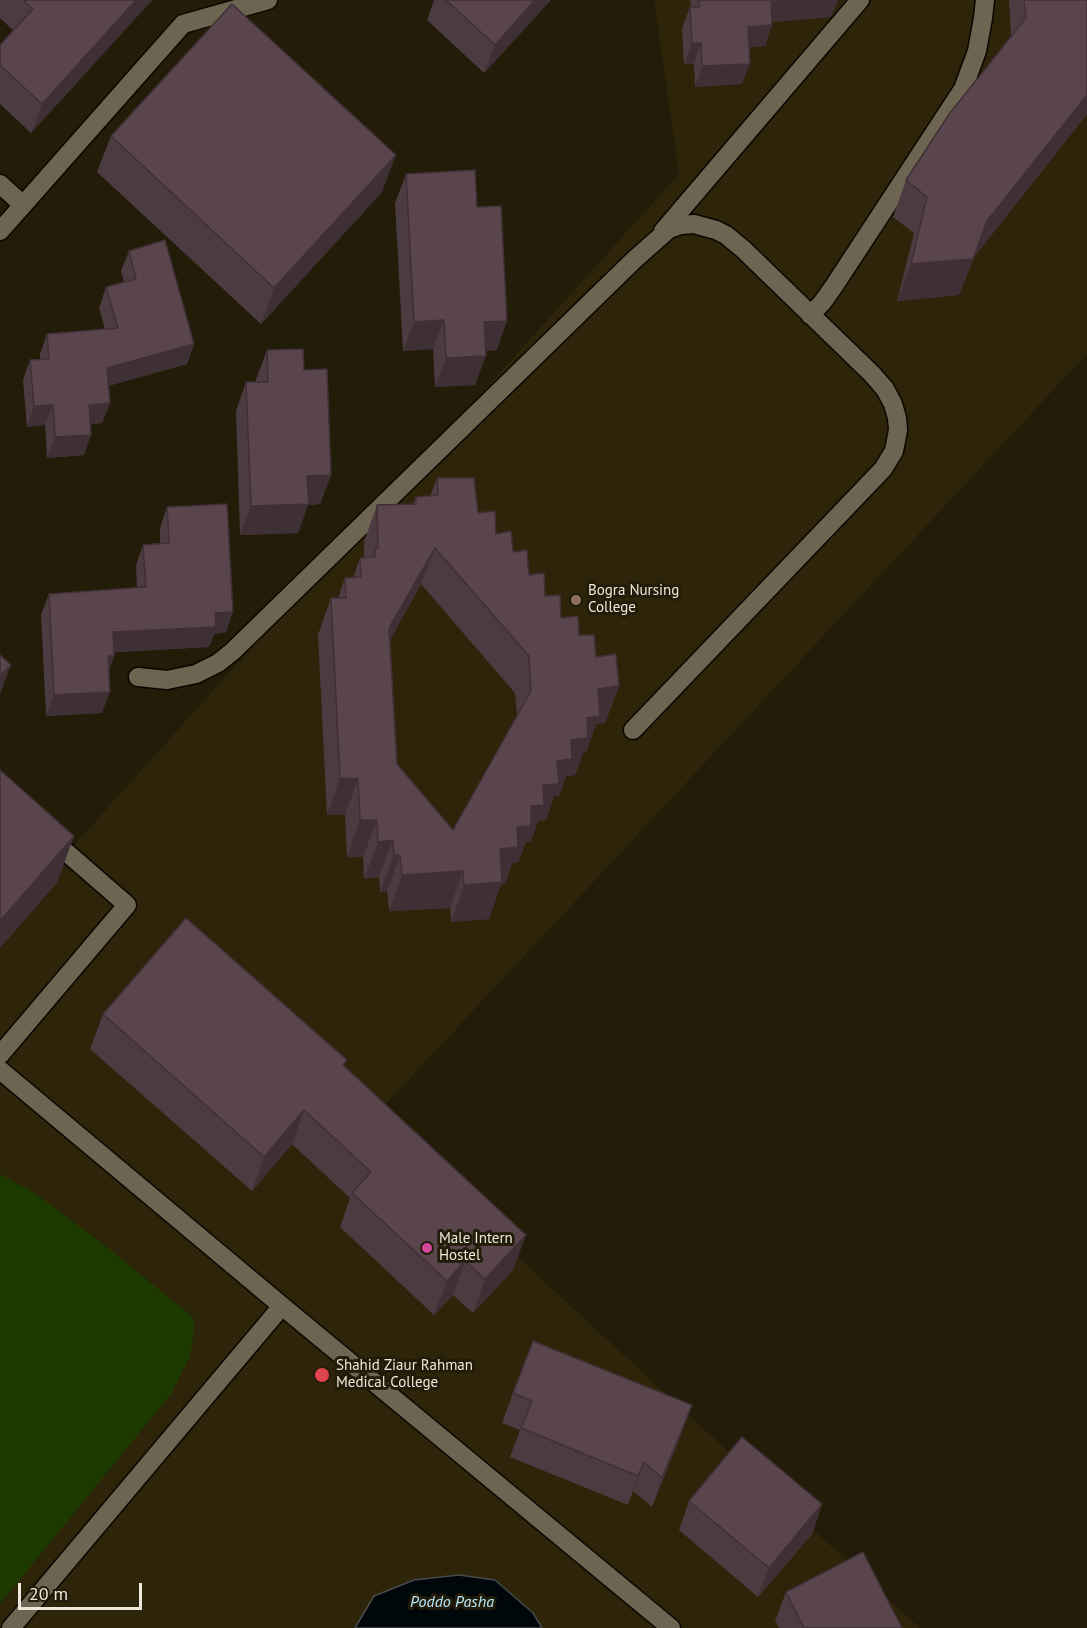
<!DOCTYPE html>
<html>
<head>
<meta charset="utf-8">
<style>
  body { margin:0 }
  #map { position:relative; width:1087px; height:1628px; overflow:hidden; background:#221c09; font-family:"PT Sans",sans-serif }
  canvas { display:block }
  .scale { position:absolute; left:18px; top:1583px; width:124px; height:27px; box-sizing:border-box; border:3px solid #ece8dc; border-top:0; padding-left:8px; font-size:18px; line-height:21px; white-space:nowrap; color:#ece8dc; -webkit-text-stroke:4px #221c09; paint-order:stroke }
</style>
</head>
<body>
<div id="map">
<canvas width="1087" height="1628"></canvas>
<div class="scale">20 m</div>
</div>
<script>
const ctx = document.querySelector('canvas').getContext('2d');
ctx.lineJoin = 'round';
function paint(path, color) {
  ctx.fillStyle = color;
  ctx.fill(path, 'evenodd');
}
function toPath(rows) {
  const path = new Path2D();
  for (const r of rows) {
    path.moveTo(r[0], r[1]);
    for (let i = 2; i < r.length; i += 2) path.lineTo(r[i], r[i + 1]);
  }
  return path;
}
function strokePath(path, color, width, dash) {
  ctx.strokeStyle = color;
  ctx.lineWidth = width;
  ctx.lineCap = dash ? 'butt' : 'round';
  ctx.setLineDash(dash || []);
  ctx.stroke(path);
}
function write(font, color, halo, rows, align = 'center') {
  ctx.font = font + ' "PT Sans",sans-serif';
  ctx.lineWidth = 6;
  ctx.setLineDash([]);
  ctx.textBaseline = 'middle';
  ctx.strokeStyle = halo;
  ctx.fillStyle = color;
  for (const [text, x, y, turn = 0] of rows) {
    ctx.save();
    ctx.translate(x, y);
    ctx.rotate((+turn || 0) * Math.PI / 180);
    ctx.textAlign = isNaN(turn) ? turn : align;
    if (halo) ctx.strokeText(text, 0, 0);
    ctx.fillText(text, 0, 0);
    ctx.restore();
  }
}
const built = toPath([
  [654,0,1087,0,1087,354,370,1121,920,1628,0,1628,0,779,73,846,679,174]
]);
const green = toPath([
  [0,1174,33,1192,102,1243,189,1314,193,1318,194,1327,192,1346,188,1360,171,1394,0,1604]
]);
const water = toPath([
  [459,1575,495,1580,533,1613,542,1628,355,1628,374,1596,414,1580,459,1575]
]);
const lane = toPath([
  [0,184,22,204],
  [0,231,183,24,268,0],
  [663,231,860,0],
  [810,315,822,303,834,286,963,89,977,51,983,18,985,0],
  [138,677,167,680,196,674,218,663,233,651,634,260,669,229,681,225,694,224,716,230,726,235,743,249,872,374,885,389,893,404,897,418,898,430,894,451,883,469,633,730],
  [0,1055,127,905,50,838],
  [0,1070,282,1306,671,1628],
  [11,1628,282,1306]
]);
const wall = toPath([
  [0,0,152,0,31,133,0,104,0,45,14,31,0,18],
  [434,0,551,0,484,73,427,20],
  [690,0,838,0,831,17,772,22,765,46,749,47,742,84,695,87,694,64,684,64,682,28,690,7,691,7],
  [1009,0,1087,0,1087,114,974,257,959,295,897,301,914,233,893,217,906,180,1011,36],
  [111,136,382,192,261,324,97,172],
  [406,174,477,207,497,350,486,351,475,385,435,387,433,349,403,351,395,203],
  [129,251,194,344,187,364,108,386,110,403,102,423,91,424,84,455,47,458,45,425,27,427,23,380,30,360,40,359,40,354,47,334,105,329,99,308,106,287,124,282,121,271],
  [267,350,304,370,331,475,320,504,308,505,298,533,240,535,236,411,246,382,256,382,256,379],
  [437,478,478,513,513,552,561,618,579,635,619,686,605,723,596,724,586,752,583,753,575,775,566,776,559,796,554,796,546,820,538,821,531,841,526,842,518,862,512,863,505,884,501,884,489,919,451,922,450,908,389,911,387,891,380,892,379,877,364,879,363,857,347,857,345,815,327,815,318,635,331,598,338,598,345,578,353,578,360,558,364,558,364,542,377,505,413,504,416,497,430,496],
  [421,584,515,693,517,716,453,830,397,764,390,640],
  [167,507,226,632,214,634,209,647,114,652,109,671,102,713,46,716,41,615,49,594,137,588,136,565,143,545,160,543,160,528],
  [103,1014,345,1066,513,1270,473,1313,453,1295,434,1315,340,1227,350,1198,292,1144,252,1191,90,1049],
  [513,1393,692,1405,681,1435,652,1507,633,1491,628,1505,510,1457,520,1430,502,1423],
  [689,1501,822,1504,812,1534,758,1597,679,1530],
  [786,1592,902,1628,779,1628,775,1621]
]);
const shadedWall = toPath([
  [136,0,152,0,31,133,42,104],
  [535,0,551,0,484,73,495,45],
  [797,0,838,0,831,17,763,23,771,2],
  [772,25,765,46,741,47,748,27],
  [692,43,701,43,694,64,684,64],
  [750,64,742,84,695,87,702,66],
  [1087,95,1087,114,974,257,959,295,897,301,911,264,987,221],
  [396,155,382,192,261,324,274,288],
  [444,320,433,349,403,351,414,322],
  [507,321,497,350,473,352,484,322],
  [194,344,187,364,100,388,107,368],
  [486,356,475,385,435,387,446,358],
  [110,403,102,423,82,425,89,405],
  [53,405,45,425,27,427,34,406],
  [91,435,84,455,47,458,55,437],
  [331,475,320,504,308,505,298,533,240,535,251,506,307,476],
  [435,548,421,584,376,665,389,628],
  [233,612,226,632,214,634,209,647,105,653,113,632,215,613],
  [108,656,114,656,107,677],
  [11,665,0,694,0,676],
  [619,686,605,723,596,724,586,752,583,753,575,775,566,776,559,796,554,796,546,820,538,821,531,841,526,842,518,862,512,863,505,884,501,884,489,919,451,922,464,885,500,849,517,827,531,806,557,761,571,740,598,689],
  [110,692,102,713,46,716,54,695],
  [340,778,358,779,345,815,327,815],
  [360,820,377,820,363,857,347,857],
  [74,836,57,883,0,948,0,921],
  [393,840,379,877,364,879,378,842],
  [394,855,400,855,387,891,380,892],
  [463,871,450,908,389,911,402,875],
  [304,1110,292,1144,252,1191,264,1157],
  [526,1235,513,1270,473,1313,485,1279],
  [465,1261,453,1295,434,1315,447,1281],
  [692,1405,681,1435,652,1507,662,1478],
  [644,1462,633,1491,628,1505,638,1476],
  [822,1504,812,1534,758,1597,769,1568]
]);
const building = toPath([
  [23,0,136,0,42,104,0,65,0,45,33,9,23,0],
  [446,0,535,0,495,45,446,0],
  [699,0,797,0,771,2,772,25,748,27,750,64,702,66,701,43,692,43,690,7,699,7,699,0],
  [1024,0,1087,0,1087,95,987,221,973,259,911,264,927,197,906,180,950,113,1026,18,1024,0],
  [232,4,396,155,274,288,111,136,232,4],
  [475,170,477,207,501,206,507,321,484,322,486,356,446,358,444,320,414,322,406,174,475,170],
  [165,240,194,344,107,368,110,403,89,405,91,435,55,437,53,405,34,406,30,360,49,359,47,334,118,328,106,287,136,279,129,251,165,240],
  [303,349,304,370,327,369,331,475,307,476,309,504,251,506,246,382,268,382,267,350,303,349],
  [437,478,474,478,478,513,495,511,496,534,511,531,513,552,527,550,529,575,544,573,545,596,560,595,561,618,578,616,579,635,594,635,596,657,616,654,619,686,598,689,600,716,587,718,588,738,571,740,572,759,557,761,559,784,543,785,544,805,531,806,531,826,517,827,518,847,500,849,502,882,464,885,463,871,402,875,400,855,394,855,393,840,378,842,377,820,360,820,358,779,340,778,331,598,346,598,345,578,361,577,360,558,375,557,375,548,378,548,377,505,416,504,416,497,438,495,437,478],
  [435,548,529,656,531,691,453,830,397,764,389,628,435,548],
  [227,504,233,612,215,613,216,627,113,632,114,656,108,656,110,692,54,695,49,594,146,587,143,545,169,543,167,507,227,504],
  [0,655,11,665,0,676,0,655],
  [0,770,74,836,0,921,0,770],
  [186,918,347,1060,343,1065,526,1235,485,1279,465,1261,447,1281,352,1193,371,1172,304,1110,264,1157,103,1014,186,918],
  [533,1341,692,1405,662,1478,644,1462,638,1476,521,1428,532,1401,513,1393,533,1341],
  [742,1437,822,1504,769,1568,689,1501,742,1437],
  [863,1552,902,1628,804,1628,786,1592,863,1552]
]);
const markers = [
  [576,600,6,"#8d6e63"],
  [427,1248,6,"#d1479c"],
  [322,1375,8,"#e0444e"]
];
const poiNames = [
  ["Bogra Nursing",588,591],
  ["College",588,608],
  ["Male Intern",439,1239],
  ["Hostel",439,1256],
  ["Shahid Ziaur Rahman",336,1366],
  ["Medical College",336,1383]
];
const waterNames = [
  ["Poddo Pasha",452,1602]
];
paint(built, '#2d240a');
paint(green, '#1c3900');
paint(water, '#00070b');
strokePath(water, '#474a4a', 1.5);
strokePath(lane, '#0c0600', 21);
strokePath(lane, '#6d6551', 18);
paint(wall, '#4d3b42');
paint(shadedWall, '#3f3036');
paint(building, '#5a454d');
strokePath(building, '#3f3036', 1.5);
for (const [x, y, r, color] of markers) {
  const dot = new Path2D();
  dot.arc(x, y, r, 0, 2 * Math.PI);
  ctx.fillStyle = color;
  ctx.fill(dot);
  strokePath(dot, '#221c09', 2);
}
write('15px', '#ece8dc', '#221c09', poiNames, 'left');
write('italic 16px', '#b5e9fd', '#221c09', waterNames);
</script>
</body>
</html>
